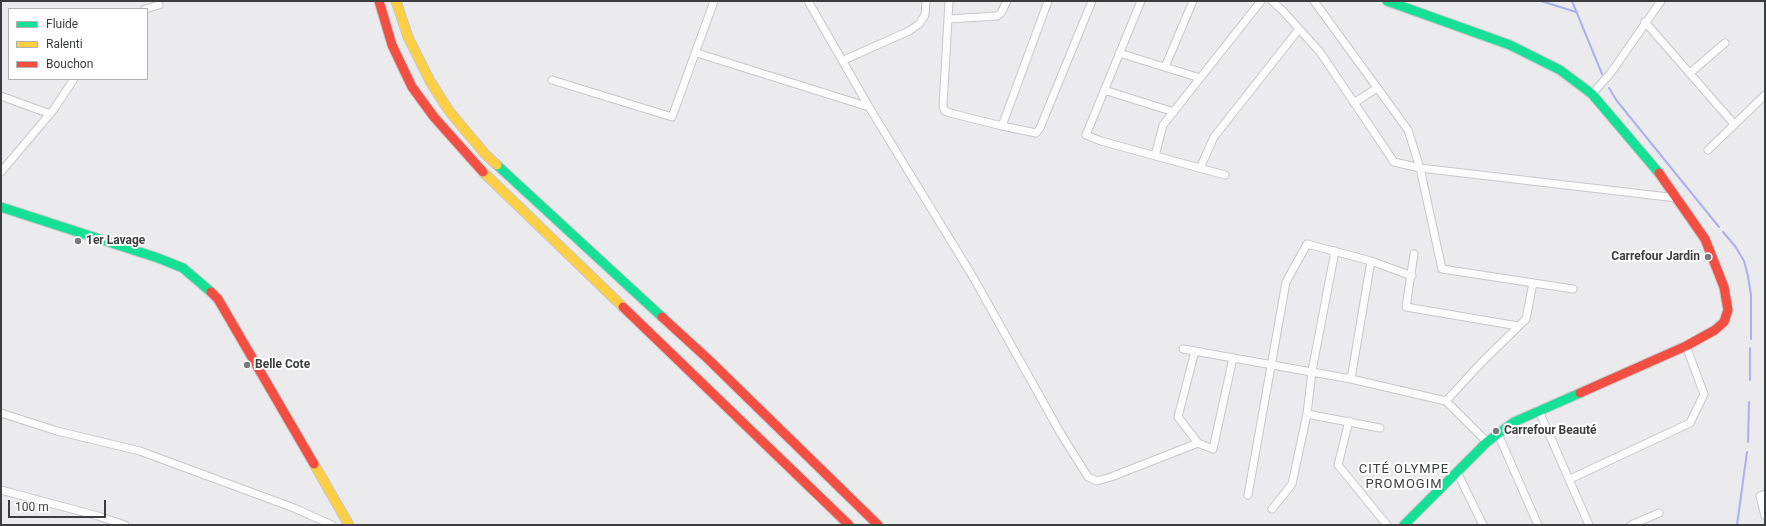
<!DOCTYPE html>
<html>
<head>
<meta charset="utf-8">
<style>
  body { margin:0 }
  #map { position:relative; width:1766px; height:526px; overflow:hidden; background:#ebebee; font-family:Roboto,sans-serif }
  canvas { display:block }
  .frame { position:absolute; inset:0; border:2px solid #3c3d3e; pointer-events:none }
  .legend { position:absolute; left:8px; top:8px; width:140px; height:72px; box-sizing:border-box; background:#fff; border:1px solid #b1b1b2; margin:0; padding:5px 7px; list-style:none; font-size:12px; color:#3c3d3e }
  .legend li { display:flex; align-items:center; gap:8px; height:20px }
  .legend b { width:20px; border:1px solid #b1b1b2 }
  .scale { position:absolute; left:8px; top:500px; width:98px; height:18px; box-sizing:border-box; border:2px solid #3c3d3e; border-top:0; padding-left:5px; font-size:12px; line-height:14px; white-space:nowrap; color:#3c3d3e; -webkit-text-stroke:3px #fff; paint-order:stroke }
</style>
</head>
<body>
<div id="map">
<canvas width="1766" height="526"></canvas>
<div class="frame"></div>
<ul class="legend">
<li><b style="height:5px;background:#16e098"></b>Fluide</li>
<li><b style="height:5px;background:#ffcf43"></b>Ralenti</li>
<li><b style="height:5px;background:#f24e42"></b>Bouchon</li>
</ul>
<div class="scale">100 m</div>
</div>
<script>
const ctx = document.querySelector('canvas').getContext('2d');
ctx.lineJoin = 'round';
function toPath(rows) {
  const path = new Path2D();
  for (const r of rows) {
    path.moveTo(r[0], r[1]);
    for (let i = 2; i < r.length; i += 2) path.lineTo(r[i], r[i + 1]);
  }
  return path;
}
function strokePath(path, color, width, dash) {
  ctx.strokeStyle = color;
  ctx.lineWidth = width;
  ctx.lineCap = dash ? 'butt' : 'round';
  ctx.setLineDash(dash || []);
  ctx.stroke(path);
}
function write(font, color, halo, rows, align = 'center') {
  ctx.font = font + ' Roboto,sans-serif';
  ctx.lineWidth = 4;
  ctx.setLineDash([]);
  ctx.textBaseline = 'middle';
  ctx.strokeStyle = halo;
  ctx.fillStyle = color;
  for (const [text, x, y, turn = 0] of rows) {
    ctx.save();
    ctx.translate(x, y);
    ctx.rotate((+turn || 0) * Math.PI / 180);
    ctx.textAlign = isNaN(turn) ? turn : align;
    if (halo) ctx.strokeText(text, 0, 0);
    ctx.fillText(text, 0, 0);
    ctx.restore();
  }
}
const stream = toPath([
  [1541,1,1576,12],
  [1572,1,1602,74],
  [1609,88,1617,101,1719,227],
  [1723,232,1735,246,1744,261,1748,276,1751,295,1751,339],
  [1750,380,1750,348],
  [1748,442,1749,402],
  [1737,525,1747,452]
]);
const street = toPath([
  [808,1,869,107,973,277,1061,434,1088,477,1097,481,1111,477,1198,443],
  [949,1,943,107,945,111,950,113,1002,126,1036,133,1040,128,1092,1],
  [1141,1,1086,135,1101,141,1225,175],
  [1272,1,1283,11,1320,52,1394,162,1420,168,1677,198],
  [1314,1,1408,130,1420,168,1442,269,1573,289],
  [145,9,159,5],
  [948,19,997,16,1001,13,1007,1],
  [1645,22,1734,124],
  [697,53,869,107],
  [1119,53,1200,78],
  [844,60,909,31,919,24,925,15,926,1],
  [1165,67,1193,1],
  [1690,73,1725,43],
  [552,80,672,117,714,1],
  [1104,90,1174,112],
  [1592,94,1610,74,1661,1],
  [1,96,50,114],
  [1354,103,1377,88],
  [1002,126,1048,1],
  [1708,150,1765,95],
  [1155,156,1163,125,1261,1],
  [1200,168,1214,137,1299,29],
  [1,172,54,109,74,79],
  [1414,254,1406,307,1518,326],
  [1183,349,1351,379,1446,401,1487,442],
  [1195,351,1178,417,1198,443,1213,449,1233,358],
  [1351,379,1371,261],
  [1446,401,1482,362,1526,319,1533,283],
  [1539,411,1589,525],
  [1,413,57,431,140,451,294,508,332,525],
  [1307,414,1380,428],
  [1349,421,1338,465,1387,525],
  [1498,434,1538,525],
  [1457,472,1483,525],
  [1570,479,1690,423,1704,394,1686,346],
  [1,490,98,516,125,525],
  [1765,494,1760,496,1765,516],
  [1248,495,1286,282,1307,244,1371,261,1412,276],
  [1272,509,1292,484,1307,414,1312,371,1335,251],
  [1631,525,1659,513]
]);
const fast = toPath([
  [1387,1,1510,45,1560,70,1592,94,1659,173],
  [497,165,662,317],
  [1,207,158,258,183,268,211,292],
  [1404,525,1487,442,1514,422,1580,393]
]);
const slow = toPath([
  [396,1,408,37,430,81,449,111,485,154,497,165],
  [483,172,623,307],
  [314,464,349,525]
]);
const jam = toPath([
  [379,1,392,45,412,87,434,117,483,172],
  [211,292,218,299,314,464],
  [623,307,849,525],
  [662,317,708,359,878,525],
  [1580,393,1686,346,1715,330,1724,322,1728,310,1724,287,1705,239,1659,173]
]);
const markers = [
  [78,241,4,"#797a7c"],
  [1708,257,4,"#797a7c"],
  [247,365,4,"#797a7c"],
  [1496,431,4,"#797a7c"]
];
const poiNames = [
  ["1er Lavage",86,241],
  ["Carrefour Jardin",1700,257,"right"],
  ["Belle Cote",255,365],
  ["Carrefour Beauté",1504,431]
];
const neighbourhoodNames = [
  ["CITÉ OLYMPE",1404,470],
  ["PROMOGIM",1404,485]
];
strokePath(stream, '#adb0f0', 2);
strokePath(street, '#c8c8cb', 9);
strokePath(fast, '#c8c8cb', 11);
strokePath(slow, '#c8c8cb', 11);
strokePath(jam, '#c8c8cb', 11);
strokePath(street, '#fcfcfc', 7);
strokePath(fast, '#16e098', 9);
strokePath(slow, '#ffcf43', 9);
strokePath(jam, '#f24e42', 9);
for (const [x, y, r, color] of markers) {
  const dot = new Path2D();
  dot.arc(x, y, r, 0, 2 * Math.PI);
  ctx.fillStyle = color;
  ctx.fill(dot);
  strokePath(dot, '#fff', 1.5);
}
write('bold 12px', '#3c3d3e', '#fff', poiNames, 'left');
ctx.letterSpacing = '1px';
write('13px', '#3c3d3e', '#fff', neighbourhoodNames);
ctx.letterSpacing = '0px';
</script>
</body>
</html>
